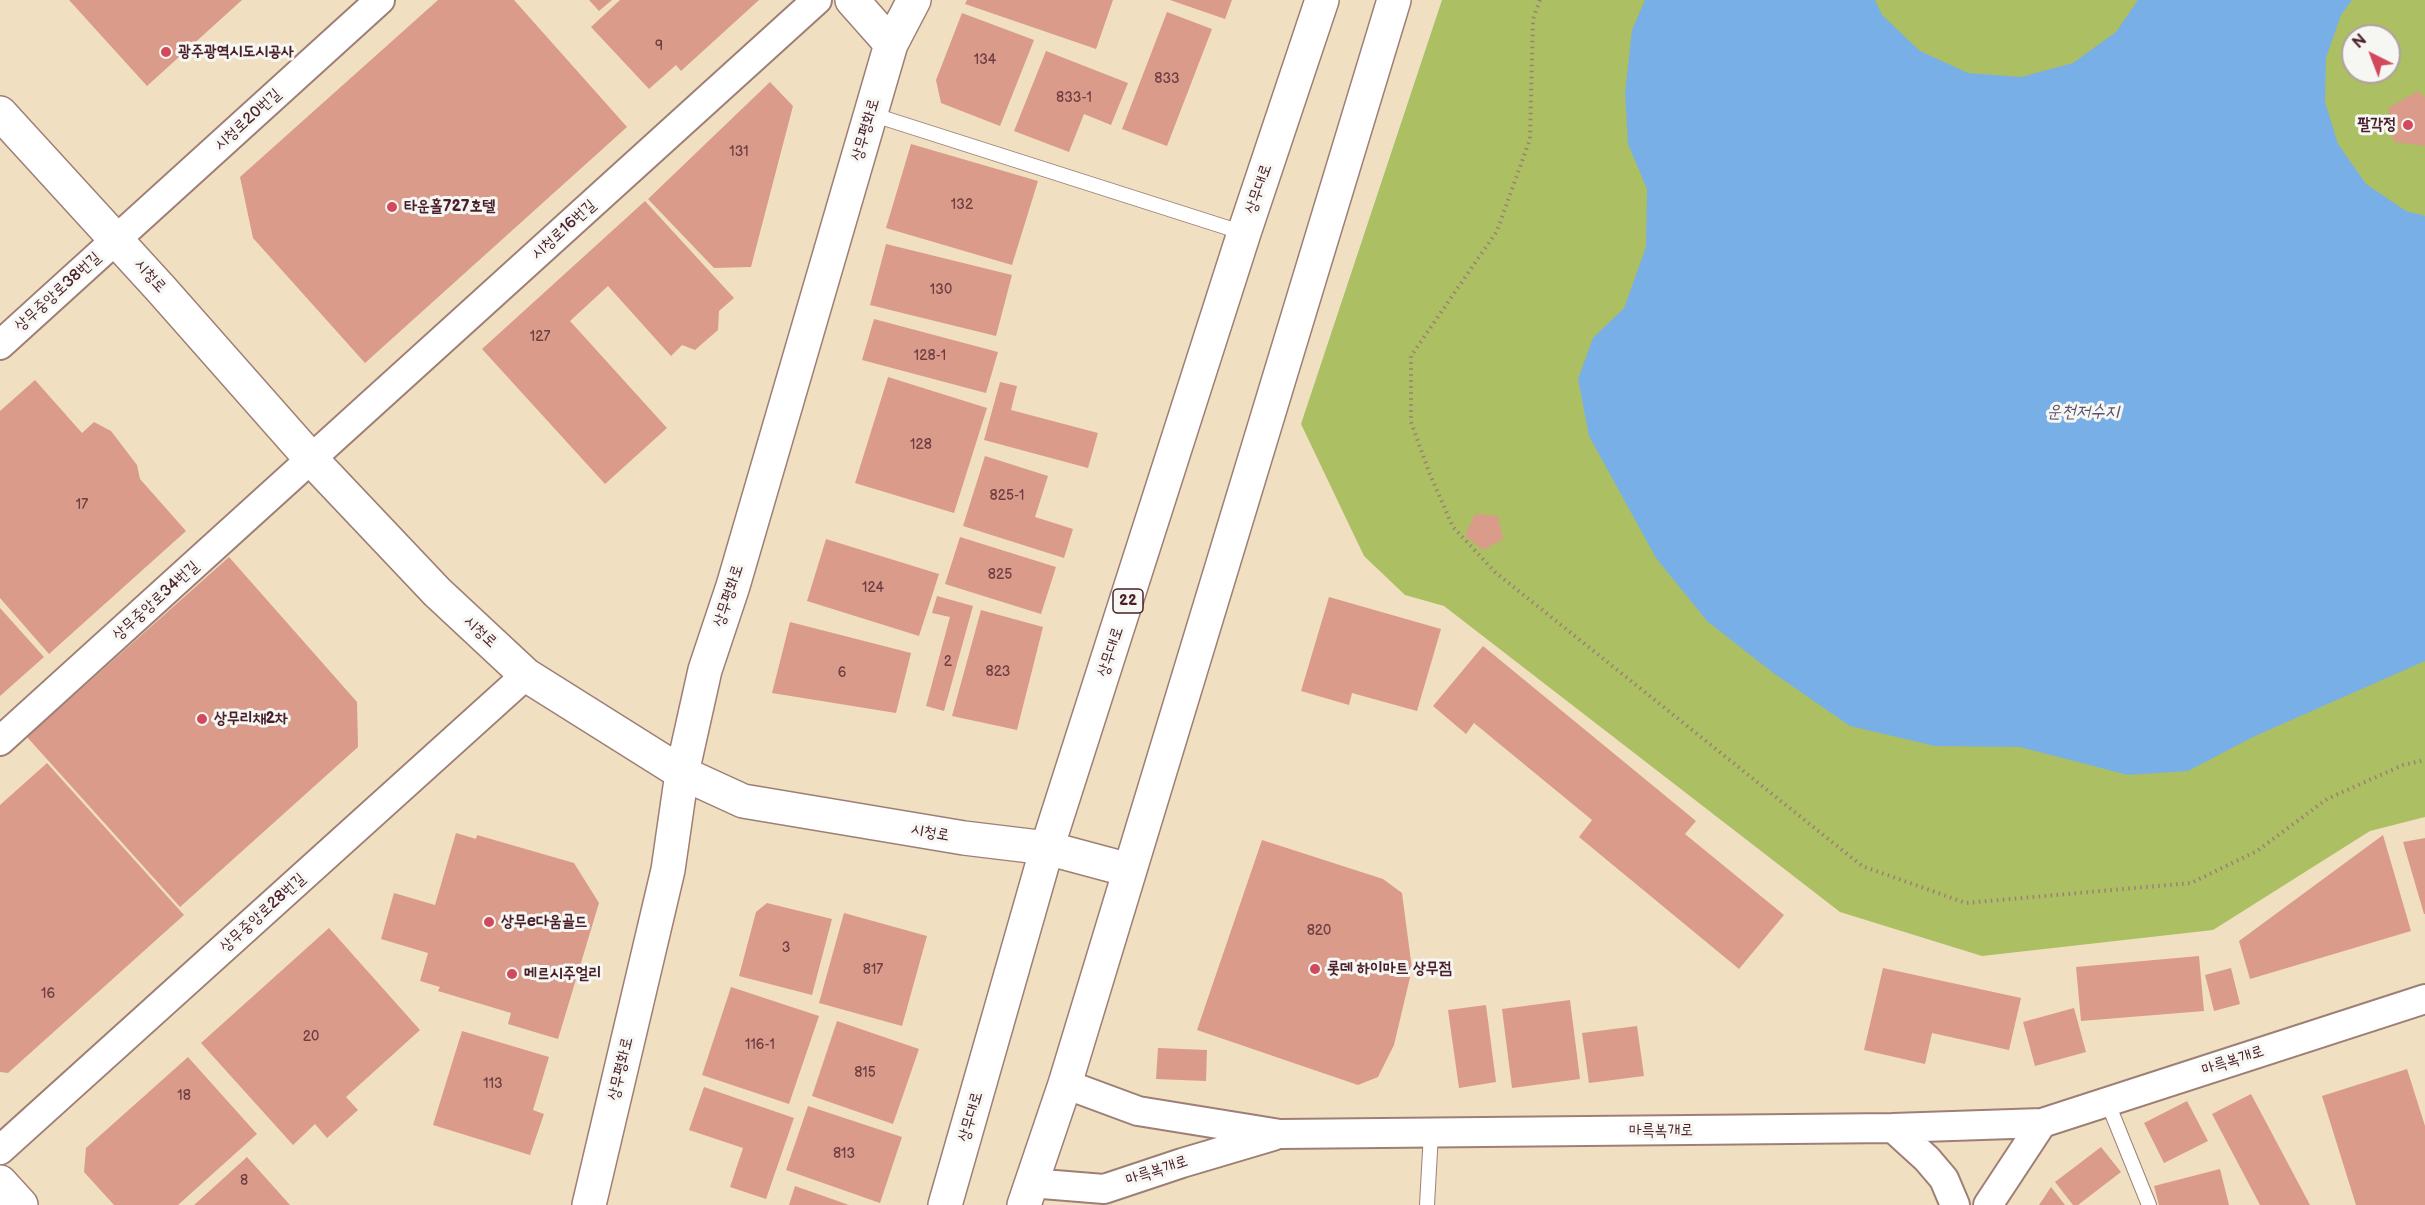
<!DOCTYPE html>
<html>
<head>
<meta charset="utf-8">
<style>
  body { margin:0 }
  #map { position:relative; width:2425px; height:1205px; overflow:hidden; background:#f1dfc1; font-family:"Balsamiq Sans",sans-serif }
  canvas { display:block }
  .north { position:absolute; left:2341px; top:24px; width:60px; height:60px; box-sizing:border-box; background:#f6f6f2; border:2px solid #b1a0a2; border-radius:50%; rotate:318deg; font-size:16px; font-weight:700; line-height:24px; text-align:center; color:#4a1f2b }
  .north::after { content:''; display:block; margin:auto; width:21px; height:27px; background:#d1495b; clip-path:polygon(50% 0,100% 100%,50% 72%,0 100%) }
</style>
</head>
<body>
<div id="map">
<canvas width="2425" height="1205"></canvas>
<div class="north">N</div>
</div>
<script>
const ctx = document.querySelector('canvas').getContext('2d');
ctx.lineJoin = 'round';
function paint(path, color) {
  ctx.fillStyle = color;
  ctx.fill(path, 'evenodd');
}
function toPath(rows) {
  const path = new Path2D();
  for (const r of rows) {
    path.moveTo(r[0], r[1]);
    for (let i = 2; i < r.length; i += 2) path.lineTo(r[i], r[i + 1]);
  }
  return path;
}
function strokePath(path, color, width, dash) {
  ctx.strokeStyle = color;
  ctx.lineWidth = width;
  ctx.lineCap = dash ? 'butt' : 'round';
  ctx.setLineDash(dash || []);
  ctx.stroke(path);
}
function write(font, color, halo, rows, align = 'center') {
  ctx.font = font + ' "Balsamiq Sans","Poor Story",sans-serif';
  ctx.lineWidth = 6;
  ctx.setLineDash([]);
  ctx.textBaseline = 'middle';
  ctx.strokeStyle = halo;
  ctx.fillStyle = color;
  for (const [text, x, y, turn = 0] of rows) {
    ctx.save();
    ctx.translate(x, y);
    ctx.rotate((+turn || 0) * Math.PI / 180);
    ctx.textAlign = isNaN(turn) ? turn : align;
    if (halo) ctx.strokeText(text, 0, 0);
    ctx.fillText(text, 0, 0);
    ctx.restore();
  }
}
const green = toPath([
  [1442,0,2425,0,2425,817,2370,831,2213,930,1982,956,1840,912,1444,606,1405,595,1364,556,1301,424],
  [2353,36,2389,36,2389,72,2353,72]
]);
const water = toPath([
  [1645,0,1875,0,1882,15,1920,51,1968,73,2021,77,2073,63,2116,32,2138,0,2352,0,2341,15,2326,58,2325,102,2338,144,2366,184,2406,211,2425,216,2425,661,2253,737,2188,771,2128,775,2020,747,1935,746,1850,726,1772,672,1707,621,1656,558,1589,436,1578,379,1593,338,1624,308,1646,247,1647,189,1628,144,1625,93,1632,30]
]);
const building = toPath([
  [69,0,242,0,147,86],
  [438,0,514,0,627,127,365,363,253,238,240,177],
  [589,0,612,0,599,11],
  [620,0,759,0,681,71,676,65,649,89,591,27],
  [967,0,1113,0,1096,49,965,4],
  [1170,0,1232,0,1225,19],
  [1167,12,1212,29,1167,146,1122,129],
  [962,13,1034,40,1000,126,941,103,936,80],
  [1046,51,1128,83,1111,125,1084,114,1069,152,1014,131],
  [770,82,793,106,751,267,714,268,648,199],
  [2418,91,2425,97,2425,146,2394,142,2388,108],
  [911,144,1038,181,1012,265,886,228],
  [645,201,734,298,719,311,718,330,695,350,682,345,671,356,608,286,570,321,667,428,605,484,482,349],
  [886,244,1012,275,996,336,870,305],
  [874,319,998,352,986,393,862,360],
  [888,377,987,408,954,513,855,483],
  [35,380,82,433,94,422,111,431,137,465,140,479,186,531,49,654,0,598,0,411],
  [1000,382,1017,386,1011,410,1098,433,1088,468,984,440],
  [985,456,1048,476,1035,517,1073,529,1064,558,963,526],
  [1475,514,1498,516,1503,539,1483,550,1465,535],
  [960,537,1056,567,1041,614,945,584],
  [826,539,939,574,919,636,807,601],
  [229,557,357,702,358,747,180,907,27,737],
  [937,596,973,606,944,711,926,706,950,617,932,613],
  [1329,597,1441,629,1417,711,1352,693,1349,705,1301,691],
  [0,608,44,657,0,696],
  [981,610,1043,627,1017,730,952,716],
  [790,622,911,653,896,713,772,693],
  [1483,646,1696,821,1685,834,1784,915,1739,969,1579,837,1592,820,1474,723,1466,734,1433,706],
  [47,763,184,915,8,1073,0,1072,0,805],
  [456,833,476,839,477,835,574,863,599,903,558,1039,508,1024,511,1013,438,991,440,987,420,981,428,953,381,939,394,893,435,905],
  [2383,835,2411,931,2250,979,2239,941],
  [2425,838,2425,914,2424,914,2403,842],
  [1262,840,1383,879,1402,893,1412,969,1394,1045,1378,1077,1358,1085,1197,1030],
  [767,903,832,919,812,995,739,976,756,912],
  [844,913,927,936,902,1026,819,1003],
  [329,928,420,1030,346,1097,358,1110,327,1138,315,1124,293,1145,201,1043],
  [2199,956,2204,1011,2081,1021,2076,967],
  [1883,968,2021,998,2009,1050,1932,1033,1925,1064,1864,1050],
  [2231,968,2240,1004,2214,1011,2205,975],
  [731,987,819,1016,789,1104,702,1075],
  [1570,1000,1580,1079,1512,1088,1502,1009],
  [1486,1005,1496,1082,1459,1088,1448,1010],
  [2074,1008,2086,1052,2035,1066,2023,1022],
  [837,1021,919,1049,893,1124,812,1096],
  [1637,1026,1644,1076,1589,1083,1582,1033],
  [462,1031,549,1057,533,1110,544,1114,530,1155,433,1125],
  [1158,1048,1207,1050,1206,1081,1156,1079],
  [188,1057,257,1134,178,1205,114,1205,84,1172,86,1148],
  [2407,1069,2425,1126,2425,1205,2356,1205,2322,1096],
  [704,1087,794,1118,766,1199,730,1187,743,1148,689,1130],
  [2251,1094,2310,1205,2260,1205,2212,1114],
  [2187,1101,2208,1141,2164,1163,2144,1123],
  [808,1106,902,1137,880,1203,786,1170],
  [2101,1147,2121,1172,2078,1205,2073,1205,2055,1182],
  [247,1157,290,1205,194,1205],
  [2220,1169,2229,1205,2159,1205,2154,1186],
  [795,1186,849,1205,789,1205],
  [2051,1187,2065,1205,2039,1205]
]);
const path = toPath([
  [1540,0,1533,19,1530,139,1497,231,1411,356,1411,422,1429,472,1453,527,1495,572,1862,866,1966,903,2191,883,2257,851,2327,799,2403,765,2425,760]
]);
const lane = toPath([
  [871,114,1244,233],
  [2107,1101,2149,1205],
  [1427,1205,1431,1133]
]);
const street = toPath([
  [0,345,380,0],
  [0,741,817,0],
  [1065,1084,1138,1111,1280,1134,1893,1128,2042,1123,2425,999],
  [1893,1128,1927,1159,1944,1179,1955,1205],
  [0,1150,526,675],
  [1030,1183,1104,1189,1182,1163,1273,1136],
  [1988,1205,2042,1123]
]);
const secondary = toPath([
  [852,0,891,44],
  [0,113,161,289,312,460,437,592,526,675,682,773,743,801,964,838,1047,848,1129,870],
  [0,1182,21,1205],
  [589,1205,668,870,682,773,705,670,733,586,891,44,914,0]
]);
const primary = toPath([
  [945,1205,1047,848,1244,233,1322,0],
  [1024,1205,1065,1084,1394,0]
]);
const markers = [
  [166,52,6,"#d1495b"],
  [2408,125,6,"#d1495b"],
  [392,207,6,"#d1495b"],
  [202,719,6,"#d1495b"],
  [489,922,6,"#d1495b"],
  [1315,969,6,"#d1495b"],
  [512,974,6,"#d1495b"]
];
const numberNames = [
  ["9",659,46],
  ["134",985,60],
  ["833",1167,79],
  ["833-1",1074,98],
  ["131",739,152],
  ["132",962,205],
  ["130",941,290],
  ["127",540,337],
  ["128-1",930,356],
  ["128",921,445],
  ["825-1",1007,496],
  ["17",82,505],
  ["825",1000,575],
  ["124",873,588],
  ["2",948,662],
  ["823",998,672],
  ["6",842,673],
  ["820",1319,931],
  ["3",786,948],
  ["817",873,970],
  ["16",48,994],
  ["20",311,1037],
  ["116-1",760,1045],
  ["815",865,1073],
  ["113",493,1084],
  ["18",184,1096],
  ["813",844,1154],
  ["8",244,1181]
];
const shields = [
  [1128,601,30]
];
const shieldNames = [
  ["22",1128,601]
];
const poiNames = [
  ["광주광역시도시공사",178,52],
  ["팔각정",2396,125,"right"],
  ["타운홀727호텔",404,207],
  ["상무리채2차",214,719],
  ["상무e다움골드",501,922],
  ["롯데 하이마트 상무점",1327,969],
  ["메르시주얼리",524,974]
];
const streetNames = [
  ["시청로20번길",248,120,-42],
  ["상무평화로",866,130,-74],
  ["상무대로",1259,189,-71],
  ["시청로16번길",564,230,-42],
  ["시청로",150,276,48],
  ["상무중앙로38번길",58,292,-42],
  ["상무평화로",729,596,-72],
  ["상무중앙로34번길",156,601,-42],
  ["시청로",480,632,43],
  ["상무대로",1111,652,-72],
  ["시청로",930,833,10],
  ["상무중앙로28번길",263,913,-42],
  ["마륵복개로",2233,1061,-18],
  ["상무평화로",621,1069,-77],
  ["상무대로",971,1117,-74],
  ["마륵복개로",1661,1131],
  ["마륵복개로",1157,1171,-18]
];
const waterNames = [
  ["운천저수지",2083,412]
];
paint(green, '#acbf62');
paint(water, '#79afe7');
paint(building, '#da9b8a');
strokePath(lane, '#9e7f76', 16);
strokePath(street, '#9e7f76', 32);
strokePath(secondary, '#9e7f76', 36);
strokePath(primary, '#9e7f76', 36);
strokePath(path, '#9e7f76', 4, [1.5, 4.5]);
strokePath(lane, '#fff', 14);
strokePath(street, '#fff', 28);
strokePath(secondary, '#fff', 33);
strokePath(primary, '#fff', 33);
for (const [x, y, r, color] of markers) {
  const dot = new Path2D();
  dot.arc(x, y, r, 0, 2 * Math.PI);
  ctx.fillStyle = color;
  ctx.fill(dot);
  strokePath(dot, '#f6f6f2', 2);
}
write('14px', '#6e3e43', null, numberNames);
for (const [x, y, w] of shields) {
  const box = new Path2D();
  box.roundRect(x - w / 2, y - 12, w, 24, 4.5);
  ctx.fillStyle = '#f6f6f2';
  ctx.fill(box);
  strokePath(box, '#4a1f2b', 1.5);
}
write('bold 15px', '#4a1f2b', null, shieldNames);
write('bold 16px', '#4a1f2b', '#f6f6f2', poiNames, 'left');
write('16px', '#4a1f2b', '#f6f6f2', streetNames);
write('italic 18px', '#5a516d', '#f6f6f2', waterNames);
</script>
</body>
</html>
